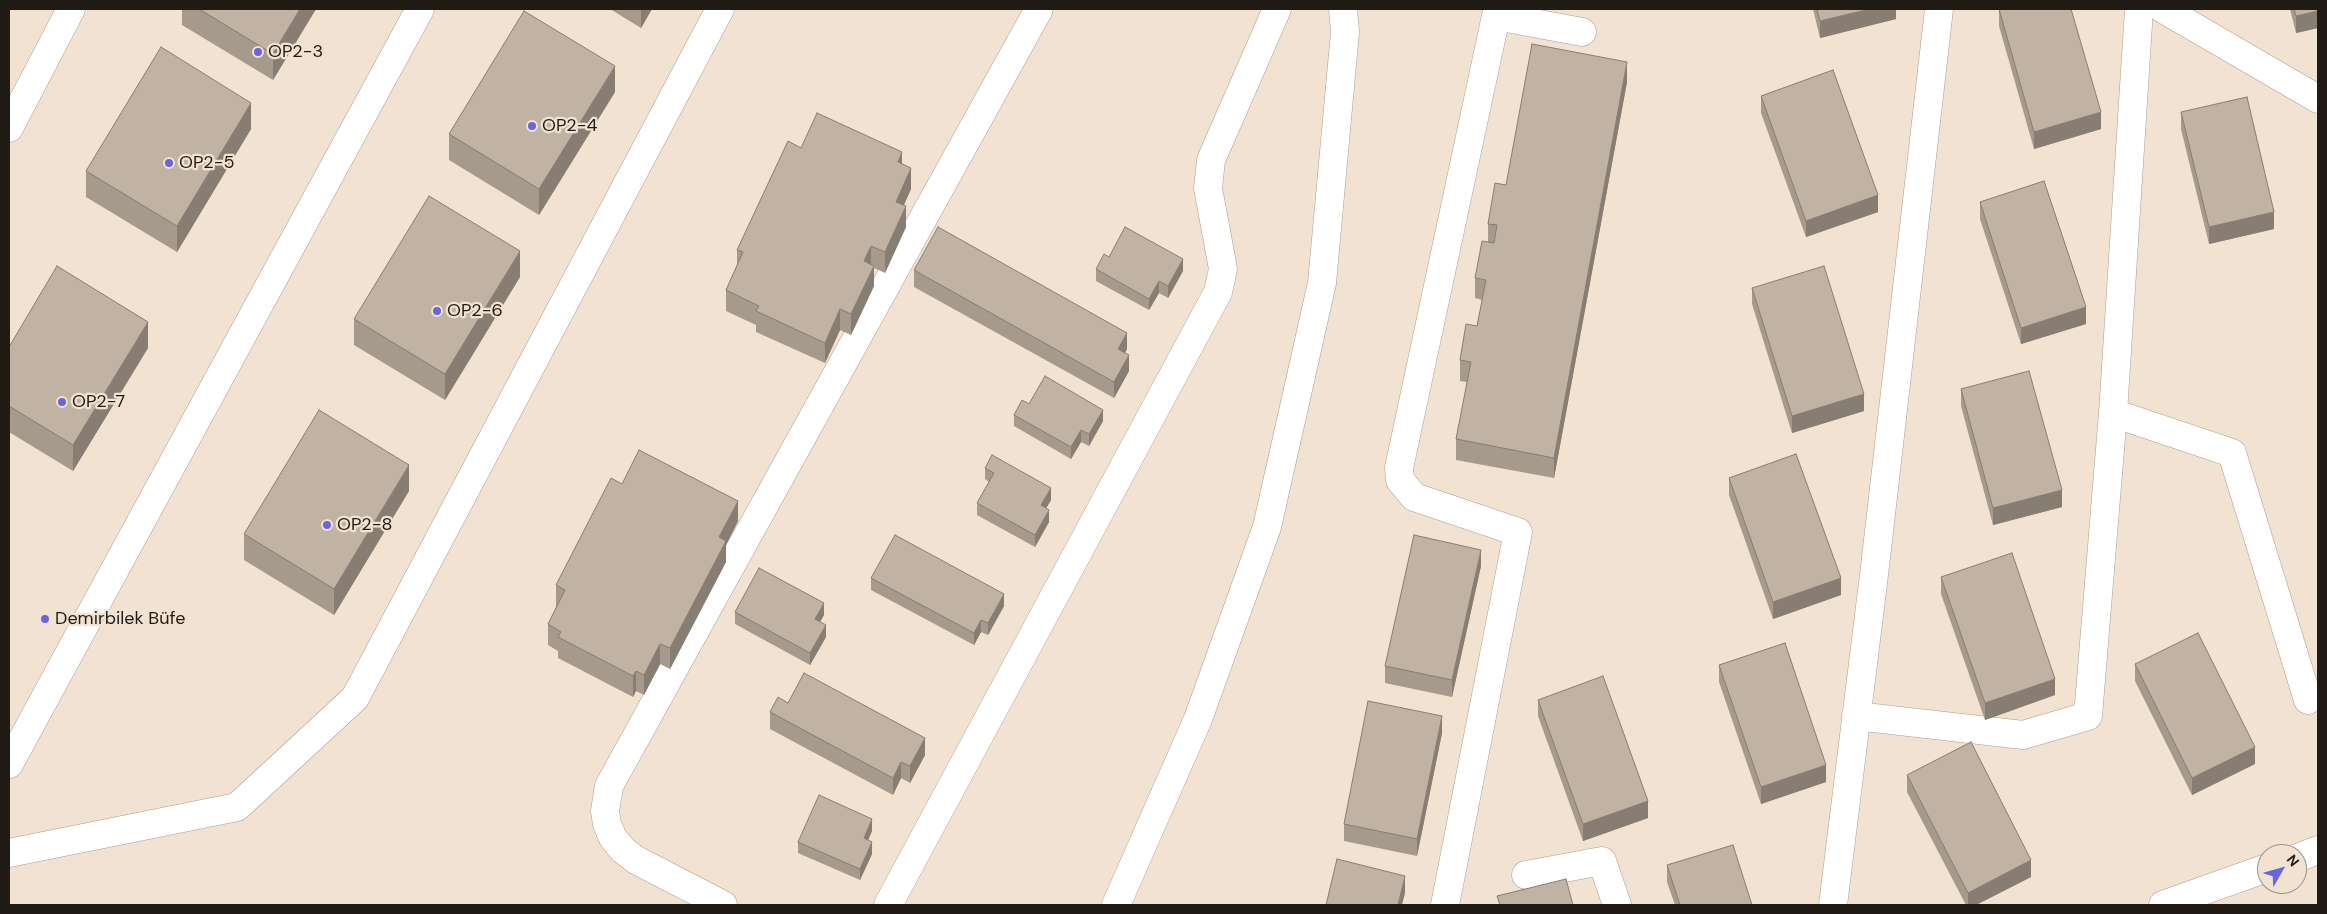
<!DOCTYPE html>
<html>
<head>
<meta charset="utf-8">
<style>
  body { margin:0 }
  #map { position:relative; width:2327px; height:914px; overflow:hidden; background:#f1e2d1; font-family:"DM Sans",sans-serif }
  canvas { display:block }
  .frame { position:absolute; inset:0; border:10px solid #201b14; pointer-events:none }
  .north { position:absolute; left:2257px; top:844px; width:50px; height:50px; box-sizing:border-box; background:#f1e2d1; border:1px solid #9d9285; border-radius:50%; rotate:52deg; font-size:14px; font-weight:700; line-height:20px; text-align:center; color:#201b14 }
  .north::after { content:''; display:block; margin:auto; width:18px; height:22px; background:#6765df; clip-path:polygon(50% 0,100% 100%,50% 72%,0 100%) }
</style>
</head>
<body>
<div id="map">
<canvas width="2327" height="914"></canvas>
<div class="frame"></div>
<div class="north">N</div>
</div>
<script>
const ctx = document.querySelector('canvas').getContext('2d');
ctx.lineJoin = 'round';
function toPath(rows) {
  const path = new Path2D();
  for (const r of rows) {
    path.moveTo(r[0], r[1]);
    for (let i = 2; i < r.length; i += 2) path.lineTo(r[i], r[i + 1]);
  }
  return path;
}
function strokePath(path, color, width, dash) {
  ctx.strokeStyle = color;
  ctx.lineWidth = width;
  ctx.lineCap = dash ? 'butt' : 'round';
  ctx.setLineDash(dash || []);
  ctx.stroke(path);
}
function paint(path, color) {
  ctx.fillStyle = color;
  ctx.fill(path, 'evenodd');
}
function write(font, color, halo, rows, align = 'center') {
  ctx.font = font + ' "DM Sans",sans-serif';
  ctx.lineWidth = 4.5;
  ctx.setLineDash([]);
  ctx.textBaseline = 'middle';
  ctx.strokeStyle = halo;
  ctx.fillStyle = color;
  for (const [text, x, y, turn = 0] of rows) {
    ctx.save();
    ctx.translate(x, y);
    ctx.rotate((+turn || 0) * Math.PI / 180);
    ctx.textAlign = isNaN(turn) ? turn : align;
    if (halo) ctx.strokeText(text, 0, 0);
    ctx.fillText(text, 0, 0);
    ctx.restore();
  }
}
const minor = toPath([
  [2163,9,2318,99],
  [9,128,71,9],
  [2113,413,2232,453,2308,700],
  [1856,716,2023,735,2088,716,2113,413,2139,9],
  [9,764,420,9],
  [9,853,237,807,355,698,720,9],
  [2297,858,2318,850],
  [1526,875,1602,861,1617,905],
  [723,905,636,860,623,850,613,838,607,824,605,811,609,786,1039,9],
  [888,905,1218,292,1223,269,1208,188,1211,160,1277,9],
  [1116,905,1198,719,1267,527,1322,283,1345,32,1343,9],
  [1445,905,1518,532,1414,497,1400,480,1399,468,1496,16,1582,32],
  [1833,905,1874,575,1939,9],
  [2163,905,2267,868]
]);
const wall = toPath([
  [182,9,316,9,273,80,182,25],
  [610,9,652,9,641,28],
  [1813,9,1896,9,1896,19,1820,38],
  [1999,9,2101,129,2034,149,1999,26],
  [2290,9,2318,9,2318,28,2296,33],
  [1627,82,1554,478,1456,460,1456,439,1467,382,1460,381,1460,360,1477,326,1482,300,1475,298,1475,278,1488,242,1488,224,1506,185],
  [615,92,539,215,449,160,449,134],
  [1761,96,1878,212,1806,237,1761,113],
  [2181,112,2274,229,2209,244,2181,129],
  [251,129,177,252,86,197,86,171],
  [801,148,902,164,911,189,904,205,906,227,885,273,874,268,874,286,851,335,840,330,825,363,756,332,756,325,726,311,726,290,737,265,737,250],
  [1980,202,2086,324,2021,344,1980,219],
  [1109,257,1183,271,1168,298,1159,293,1149,310,1096,281,1096,269],
  [914,270,1127,349,1125,353,1129,371,1114,398,914,287],
  [520,277,445,400,354,345,354,319],
  [1752,288,1864,411,1792,433,1752,304],
  [9,347,148,348,73,471,9,432],
  [1961,389,2062,507,1993,525,1961,406],
  [1029,404,1103,421,1089,446,1081,442,1071,459,1014,426,1014,415],
  [985,468,1051,500,1046,508,1049,522,1035,547,977,515,977,503,989,482,985,479],
  [1729,478,1841,595,1773,619,1729,495],
  [622,484,738,521,726,545,726,562,670,669,660,664,644,695,636,691,633,697,558,658,558,651,548,645,548,624,557,606,556,606,556,585],
  [409,491,334,615,244,560,244,534],
  [1481,566,1452,697,1385,683,1385,666],
  [1941,577,2055,695,1985,720,1941,594],
  [871,578,1004,606,988,635,981,632,974,645,871,590],
  [735,612,824,615,820,622,826,637,810,665,735,624],
  [2135,664,2255,764,2192,795,2135,681],
  [1719,665,1826,782,1761,804,1719,682],
  [1538,700,1648,818,1583,841,1538,716],
  [788,703,925,755,910,783,901,778,893,795,770,729,770,712],
  [1442,733,1417,856,1344,841,1344,824],
  [1907,775,2031,877,1976,905,1966,905,1907,792],
  [872,831,868,840,872,854,860,880,798,853,798,842],
  [1667,865,1752,905,1675,905,1667,882]
]);
const shadedWall = toPath([
  [300,9,316,9,273,80,273,54],
  [641,9,652,9,641,28],
  [1870,9,1896,9,1896,19,1820,38,1820,21],
  [2318,11,2318,28,2296,33,2296,16],
  [1627,62,1627,82,1554,478,1554,458],
  [615,66,615,92,539,215,539,189],
  [251,103,251,129,177,252,177,226],
  [2101,112,2101,129,2034,149,2034,132],
  [902,152,902,173,898,162],
  [911,168,911,189,896,222,896,202],
  [1878,195,1878,212,1806,237,1806,221],
  [906,206,906,227,885,273,885,252],
  [2274,212,2274,229,2209,244,2209,227],
  [871,246,871,267,864,261],
  [520,251,520,277,445,400,445,374],
  [1183,259,1183,271,1168,298,1168,286],
  [874,266,874,286,851,335,851,314],
  [1159,281,1159,293,1149,310,1149,299],
  [2086,307,2086,324,2021,344,2021,328],
  [840,309,840,330,825,363,825,343],
  [148,322,148,348,73,471,73,445],
  [1127,333,1127,349,1118,365,1118,349],
  [1129,355,1129,371,1114,398,1114,382],
  [1864,394,1864,411,1792,433,1792,416],
  [1103,410,1103,421,1089,446,1089,434],
  [1081,430,1081,442,1071,459,1071,447],
  [409,465,409,491,334,615,334,589],
  [1051,488,1051,500,1041,517,1041,505],
  [2062,490,2062,507,1993,525,1993,508],
  [738,501,738,521,726,545,726,562,670,669,670,648,719,537],
  [1049,510,1049,522,1035,547,1035,535],
  [1481,550,1481,566,1452,697,1452,680],
  [1841,578,1841,595,1773,619,1773,602],
  [1004,594,1004,606,988,635,988,623],
  [824,603,824,615,815,631,815,619],
  [981,620,981,632,974,645,974,633],
  [826,625,826,637,810,665,810,653],
  [660,644,660,664,644,695,644,675],
  [636,671,636,691,633,697,633,676],
  [2055,679,2055,695,1985,720,1985,703],
  [1442,716,1442,733,1417,856,1417,839],
  [925,738,925,755,910,783,910,766],
  [2255,747,2255,764,2192,795,2192,778],
  [901,762,901,778,893,795,893,778],
  [1826,765,1826,782,1761,804,1761,787],
  [1648,801,1648,818,1583,841,1583,824],
  [872,819,872,831,864,850,864,838],
  [872,842,872,854,860,880,860,869],
  [2031,860,2031,877,1976,905,1968,905,1968,893],
  [1405,876,1405,893,1402,905,1398,905]
]);
const building = toPath([
  [199,9,300,9,273,54,199,9],
  [1817,9,1870,9,1820,21,1817,9],
  [1999,9,2071,9,2101,112,2034,132,1999,9],
  [2294,9,2318,9,2318,11,2296,16,2294,9],
  [524,11,615,66,539,189,449,134,524,11],
  [1532,44,1627,62,1554,458,1456,439,1471,362,1460,360,1466,324,1477,326,1486,280,1475,278,1482,241,1494,243,1497,225,1488,224,1495,183,1506,185,1532,44],
  [161,47,251,103,177,226,86,171,161,47],
  [1833,70,1878,195,1806,221,1761,96,1833,70],
  [2247,97,2274,212,2209,227,2181,112,2247,97],
  [817,113,902,152,898,162,911,168,896,202,906,206,885,252,871,246,864,261,874,266,851,314,840,309,825,343,756,311,759,306,726,290,743,252,737,250,788,141,801,148,817,113],
  [2044,181,2086,307,2021,328,1980,202,2044,181],
  [429,196,520,251,445,374,354,319,429,196],
  [938,227,1127,333,1118,349,1129,355,1114,382,914,270,938,227],
  [1125,227,1183,259,1168,286,1159,281,1149,299,1096,269,1104,254,1109,257,1125,227],
  [57,266,148,322,73,445,9,406,9,347,57,266],
  [1824,266,1864,394,1792,416,1752,288,1824,266],
  [2029,371,2062,490,1993,508,1961,389,2029,371],
  [1045,376,1103,410,1089,434,1081,430,1071,447,1014,415,1022,400,1029,404,1045,376],
  [319,410,409,465,334,589,244,534,319,410],
  [639,450,738,501,719,537,726,541,670,648,660,644,644,675,636,671,633,676,558,637,561,632,548,624,565,590,556,585,611,478,622,484,639,450],
  [1796,454,1841,578,1773,602,1729,478,1796,454],
  [992,455,1051,488,1041,505,1049,510,1035,535,977,503,994,473,985,468,992,455],
  [895,535,1004,594,988,623,981,620,974,633,871,578,895,535],
  [1414,535,1481,550,1452,680,1385,666,1414,535],
  [2012,553,2055,679,1985,703,1941,577,2012,553],
  [759,568,824,603,815,619,826,625,810,653,735,612,759,568],
  [2198,633,2255,747,2192,778,2135,664,2198,633],
  [1785,643,1826,765,1761,787,1719,665,1785,643],
  [804,673,925,738,910,766,901,762,893,778,770,712,778,697,788,703,804,673],
  [1603,676,1648,801,1583,824,1538,700,1603,676],
  [1368,701,1442,716,1417,839,1344,824,1368,701],
  [1971,742,2031,860,1968,893,1907,775,1971,742],
  [819,795,872,819,864,838,872,842,860,869,798,842,819,795],
  [1733,845,1752,905,1680,905,1667,865,1733,845],
  [1337,859,1405,876,1398,905,1326,905,1337,859],
  [1566,879,1573,905,1500,905,1497,896,1566,879]
]);
const markers = [
  [258,52,5,"#6765df"],
  [532,126,5,"#6765df"],
  [169,163,5,"#6765df"],
  [437,311,5,"#6765df"],
  [62,402,5,"#6765df"],
  [327,525,5,"#6765df"],
  [45,619,5,"#6765df"]
];
const poiNames = [
  ["OP2-3",268,52],
  ["OP2-4",542,126],
  ["OP2-5",179,163],
  ["OP2-6",447,311],
  ["OP2-7",72,402],
  ["OP2-8",337,525],
  ["Demirbilek Büfe",55,619]
];
strokePath(minor, '#ac9e8e', 29);
strokePath(minor, '#fff', 28);
paint(wall, '#a69a8c');
paint(shadedWall, '#877d72');
paint(building, '#c1b3a3');
strokePath(building, '#877d72', 1);
for (const [x, y, r, color] of markers) {
  const dot = new Path2D();
  dot.arc(x, y, r, 0, 2 * Math.PI);
  ctx.fillStyle = color;
  ctx.fill(dot);
  strokePath(dot, '#f1e2d1', 2);
}
write('18px', '#201b14', '#f1e2d1', poiNames, 'left');
</script>
</body>
</html>
